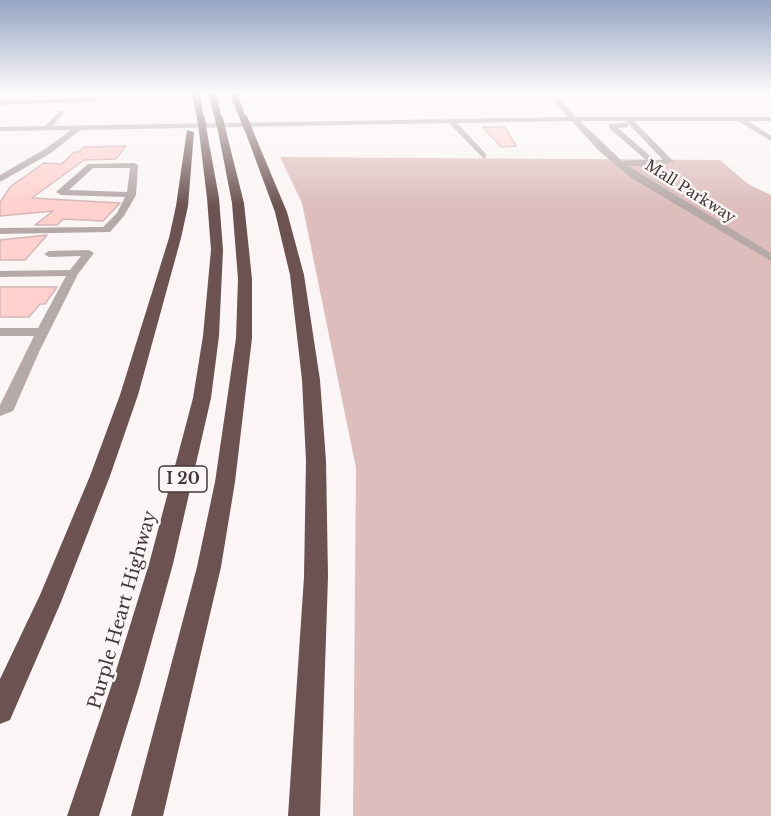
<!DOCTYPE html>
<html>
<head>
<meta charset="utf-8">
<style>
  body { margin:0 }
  canvas { display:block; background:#fbf5f5 }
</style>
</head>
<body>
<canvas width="771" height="816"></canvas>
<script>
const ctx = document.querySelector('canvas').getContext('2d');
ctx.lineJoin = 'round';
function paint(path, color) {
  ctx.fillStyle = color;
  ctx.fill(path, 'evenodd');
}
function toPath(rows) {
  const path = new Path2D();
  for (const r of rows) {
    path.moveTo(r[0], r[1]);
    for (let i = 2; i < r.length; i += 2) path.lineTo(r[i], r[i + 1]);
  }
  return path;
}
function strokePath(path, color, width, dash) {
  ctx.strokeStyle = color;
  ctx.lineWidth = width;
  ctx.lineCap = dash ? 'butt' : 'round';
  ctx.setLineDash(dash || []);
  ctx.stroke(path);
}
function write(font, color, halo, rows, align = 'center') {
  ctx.font = font + ' "Libre Baskerville",serif';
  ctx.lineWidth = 5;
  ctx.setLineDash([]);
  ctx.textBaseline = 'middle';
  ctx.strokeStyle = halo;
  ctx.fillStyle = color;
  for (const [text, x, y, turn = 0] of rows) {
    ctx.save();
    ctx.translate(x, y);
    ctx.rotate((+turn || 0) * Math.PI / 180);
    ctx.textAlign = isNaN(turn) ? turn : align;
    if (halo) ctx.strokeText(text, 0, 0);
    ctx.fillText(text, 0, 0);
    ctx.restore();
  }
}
const green = toPath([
  [280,157,720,160,748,184,771,195,771,816,353,816,356,468,302,203]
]);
const building = toPath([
  [483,127,505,127,516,146,501,147,483,127],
  [126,146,116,159,84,160,32,198,120,203,103,221,63,219,57,225,35,225,53,211,0,216,0,202,11,186,44,163,62,164,74,152,79,152,84,147,126,146],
  [47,235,25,260,0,260,0,240,47,235],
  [0,287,57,287,45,304,40,304,29,317,0,317,0,287]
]);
const minor = toPath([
  [546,92,553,92,576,117,771,117,771,121,748,121,771,136,771,141,738,121,634,121,674,162,655,166,628,166,771,253,771,261,630,177,597,149,572,121,457,123,486,154,486,158,483,158,449,123,80,130,51,153,0,182,0,175,45,149,71,130,0,131,0,127,45,126,61,110,64,112,53,126,568,117,546,92],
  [580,121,626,121,663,160,655,160,618,128,628,127,628,123,609,124,609,128,646,160,622,161,580,121],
  [97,98,95,101,0,105,0,101,97,98],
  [134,163,138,165,136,195,124,216,110,232,0,234,0,228,103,227,117,213,125,197,61,195,56,192,88,164,134,163],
  [93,168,130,168,127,192,69,190,93,168],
  [89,250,94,253,78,274,39,352,15,407,13,411,0,416,0,405,34,336,0,336,0,328,38,328,66,276,0,277,0,271,70,270,81,256,49,257,44,254,49,251,89,250]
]);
const highway = toPath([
  [192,92,200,92,204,121,197,119,192,92],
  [208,92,216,92,222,121,215,119,208,92],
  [229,92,237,92,247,121,240,119,229,92],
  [222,128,226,131,244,203,252,279,252,338,235,482,221,567,163,816,131,816,197,567,215,482,236,338,238,279,232,203,218,131,222,128],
  [249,128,253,131,287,212,304,275,320,380,326,461,328,577,320,816,288,816,304,577,306,461,302,380,290,275,275,212,245,131,249,128],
  [203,129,207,132,219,198,223,250,219,336,211,398,173,564,139,687,99,816,67,816,111,687,149,564,193,398,203,336,211,250,207,198,199,132,203,129],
  [187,130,194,132,188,206,181,238,138,395,110,476,61,602,10,720,0,724,0,679,40,595,90,476,120,395,169,238,176,206,187,130]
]);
const highwayBridge = toPath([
  [201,119,203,132],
  [219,119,222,131],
  [244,119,249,131]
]);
const farStreetnames = [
  ["Mall Parkway",690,192,32]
];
const shields = [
  [183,479,48]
];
const shieldNames = [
  ["I 20",183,479]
];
const streetNames = [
  ["Purple Heart Highway",123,610,-74]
];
paint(green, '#ddbebd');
paint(building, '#fed1cf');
strokePath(building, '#d3b7b6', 1.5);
paint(minor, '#b6aaa9');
paint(highway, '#6c5352');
strokePath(highwayBridge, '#6c5352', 8);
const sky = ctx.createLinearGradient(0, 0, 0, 206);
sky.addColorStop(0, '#94a4c3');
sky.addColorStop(0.45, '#fdfafa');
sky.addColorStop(1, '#fdfafa00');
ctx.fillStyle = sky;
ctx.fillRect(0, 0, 771, 206);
write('15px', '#433838', '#fbf5f5', farStreetnames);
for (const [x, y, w] of shields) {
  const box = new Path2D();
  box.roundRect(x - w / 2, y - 13, w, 26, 4.5);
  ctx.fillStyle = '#fbf5f5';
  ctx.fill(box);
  strokePath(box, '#433838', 1.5);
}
write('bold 16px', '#433838', null, shieldNames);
write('18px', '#433838', '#fbf5f5', streetNames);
</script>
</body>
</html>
